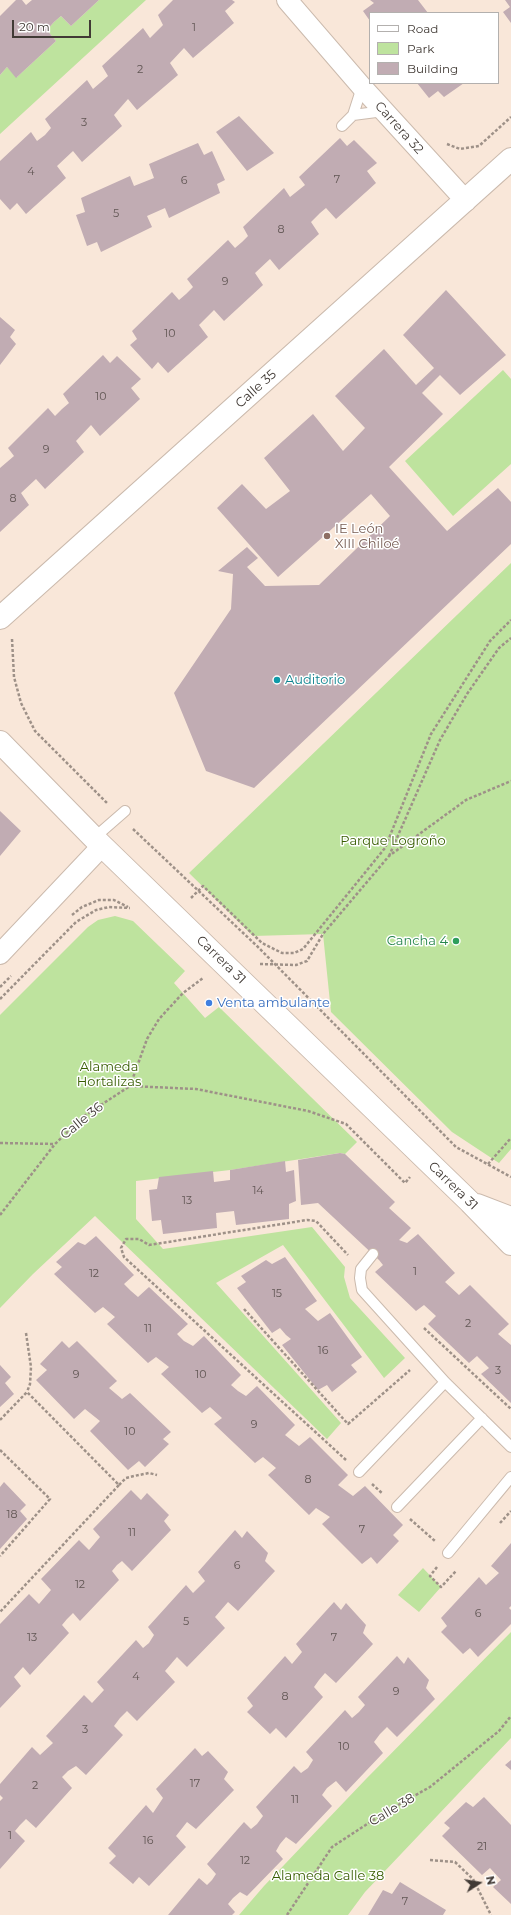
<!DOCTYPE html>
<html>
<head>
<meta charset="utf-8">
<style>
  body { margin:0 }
  #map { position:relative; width:511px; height:1915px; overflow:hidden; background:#f9e7d9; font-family:Montserrat,sans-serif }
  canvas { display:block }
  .legend { position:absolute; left:369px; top:12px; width:130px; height:72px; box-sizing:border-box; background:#fff; border:1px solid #b3b0ae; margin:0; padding:5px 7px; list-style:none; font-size:12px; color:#413a35 }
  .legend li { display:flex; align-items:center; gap:8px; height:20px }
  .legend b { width:20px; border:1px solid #b3b0ae }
  .north { position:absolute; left:459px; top:1863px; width:40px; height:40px; -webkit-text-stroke:3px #fff; paint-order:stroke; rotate:78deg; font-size:11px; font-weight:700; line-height:16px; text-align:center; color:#413a35 }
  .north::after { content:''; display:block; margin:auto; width:14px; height:18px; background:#413a35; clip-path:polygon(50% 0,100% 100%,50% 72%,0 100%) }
  .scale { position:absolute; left:12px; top:20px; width:79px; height:18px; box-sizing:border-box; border:2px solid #413a35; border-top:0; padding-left:5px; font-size:12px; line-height:14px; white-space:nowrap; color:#413a35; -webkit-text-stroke:3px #fff; paint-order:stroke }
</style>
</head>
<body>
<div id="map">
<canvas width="511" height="1915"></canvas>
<ul class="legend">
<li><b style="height:5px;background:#fff"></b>Road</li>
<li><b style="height:11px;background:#bee39e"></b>Park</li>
<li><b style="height:11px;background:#c1acb3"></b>Building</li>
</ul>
<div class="north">N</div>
<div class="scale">20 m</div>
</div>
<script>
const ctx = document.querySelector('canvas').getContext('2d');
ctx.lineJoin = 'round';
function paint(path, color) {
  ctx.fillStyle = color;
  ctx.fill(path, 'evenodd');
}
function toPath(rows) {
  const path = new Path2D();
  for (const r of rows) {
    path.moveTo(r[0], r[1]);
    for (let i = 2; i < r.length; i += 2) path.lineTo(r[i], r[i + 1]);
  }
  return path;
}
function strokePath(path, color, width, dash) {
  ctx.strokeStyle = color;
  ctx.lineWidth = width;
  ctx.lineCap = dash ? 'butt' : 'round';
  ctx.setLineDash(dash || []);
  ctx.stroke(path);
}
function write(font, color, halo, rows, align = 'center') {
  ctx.font = font + ' Montserrat,sans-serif';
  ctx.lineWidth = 3;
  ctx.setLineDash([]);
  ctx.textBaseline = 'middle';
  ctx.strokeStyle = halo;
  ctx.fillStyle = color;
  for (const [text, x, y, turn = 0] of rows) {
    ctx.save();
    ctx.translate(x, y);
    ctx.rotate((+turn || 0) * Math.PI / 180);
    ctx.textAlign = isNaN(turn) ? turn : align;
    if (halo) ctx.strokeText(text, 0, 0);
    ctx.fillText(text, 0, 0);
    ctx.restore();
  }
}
const green = toPath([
  [99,0,146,0,0,134,0,75,7,67,17,77,56,41,47,30,54,22,61,16,71,26],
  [503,370,511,379,511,464,453,516,405,461],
  [511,563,511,1149,499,1163,452,1132,331,1012,323,934,253,936,189,873],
  [115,916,133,921,185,971,174,983,205,1018,219,1007,357,1142,345,1154,340,1153,230,1170,136,1181,136,1219,163,1249,312,1227,345,1267,344,1277,350,1298,405,1358,384,1378,283,1245,216,1283,341,1423,327,1439,95,1216,33,1274,0,1308,0,1015,88,927,98,920],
  [423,1568,441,1587,419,1612,398,1595],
  [511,1632,511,1738,365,1892,348,1915,239,1915,264,1886,366,1779]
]);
const building = toPath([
  [16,0,22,0,26,5,32,0,99,0,71,26,61,16,54,22,47,30,56,41,16,78,7,67,0,75,0,16],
  [173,0,232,0,235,2,225,11,234,23,193,58,184,48,170,63,178,75,137,110,128,99,114,115,122,126,82,162,73,151,57,166,66,178,26,214,17,203,10,210,0,199,0,161,31,132,37,141,45,135,51,128,45,119,87,80,93,89,108,76,102,66,143,28,150,38,163,25,158,15],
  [370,0,418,0,428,13,370,13,370,21,363,11,374,3],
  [505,0,511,0,511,23,503,12,510,7],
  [417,83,464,83,444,97,438,91,429,98],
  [239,116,274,153,247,171,216,132],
  [340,138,347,146,354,140,377,163,367,171,376,183,336,219,326,208,320,213,311,222,319,234,279,270,270,259,255,273,263,285,224,321,214,310,199,325,208,337,168,373,158,362,152,369,130,345,137,339,132,331,172,292,179,300,186,294,193,287,187,279,228,240,235,248,242,242,248,236,243,227,284,188,290,197,305,185,299,177],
  [198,143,204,155,212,151,225,180,217,184,220,193,169,218,165,208,147,216,152,227,101,252,97,242,87,246,76,215,85,212,81,198,130,176,134,186,154,178,149,164],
  [446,290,506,355,460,395,440,375,422,393,443,414,389,467,447,531,498,488,511,502,511,544,254,788,206,771,174,693,231,609,233,574,218,571,247,547,258,558,247,567,265,586,319,585,390,516,371,494,278,577,217,508,242,484,266,509,290,491,264,458,313,414,343,451,365,428,335,396,384,349,416,385,434,368,403,335],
  [0,317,15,330,10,337,16,344,0,365],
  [103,355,110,363,117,356,141,379,131,388,140,399,100,436,91,425,76,441,84,452,45,489,36,479,21,493,29,505,0,532,0,468,14,456,8,448,48,408,55,416,62,409,69,403,63,394],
  [0,811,21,831,0,856],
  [340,1153,345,1154,395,1202,389,1208,411,1228,399,1240,407,1243,418,1234,455,1273,445,1282,459,1295,470,1285,509,1324,498,1334,511,1345,511,1403,481,1374,489,1368,477,1356,469,1363,428,1324,436,1316,424,1305,416,1311,375,1272,383,1265,379,1260,318,1203,301,1205,298,1160],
  [285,1161,286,1172,294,1170,296,1201,289,1204,289,1219,236,1225,234,1211,216,1213,217,1228,163,1234,161,1220,152,1221,149,1190,157,1189,159,1177,213,1171,214,1182,230,1180,230,1170],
  [96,1236,134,1275,124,1284,131,1291,138,1297,149,1287,188,1324,177,1334,184,1341,193,1346,204,1336,241,1375,231,1385,238,1391,246,1396,257,1386,295,1425,285,1435,299,1446,310,1437,348,1475,338,1485,353,1496,365,1486,403,1525,393,1535,399,1541,377,1564,371,1557,362,1564,322,1524,330,1517,316,1508,309,1515,268,1475,276,1468,263,1457,255,1463,214,1424,222,1418,210,1407,202,1413,161,1374,169,1367,156,1357,148,1363,107,1324,115,1317,103,1307,95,1313,54,1274,62,1267,56,1262,78,1242,85,1245],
  [285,1257,317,1301,305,1309,318,1321,330,1313,362,1357,351,1365,357,1372,332,1392,327,1385,318,1390,282,1345,291,1339,286,1335,280,1328,272,1333,237,1288,246,1282,241,1276,266,1260,272,1264],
  [62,1341,69,1348,77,1341,117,1381,109,1388,122,1399,130,1393,171,1432,163,1439,169,1444,145,1467,139,1461,128,1470,90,1431,100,1421,85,1409,74,1419,36,1380,47,1370,40,1364],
  [0,1365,11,1377,5,1383,14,1394,0,1407],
  [4,1482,26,1505,20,1511,27,1519,0,1549,0,1487],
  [131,1490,141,1500,147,1493,169,1515,164,1521,171,1530,132,1571,122,1561,117,1565,112,1571,119,1580,80,1621,73,1613,67,1619,62,1625,69,1633,30,1675,23,1667,14,1677,21,1686,0,1708,0,1624,29,1594,39,1604,51,1590,41,1579,79,1540,89,1550,100,1537,93,1529],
  [235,1530,242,1538,247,1531,268,1553,265,1561,275,1571,238,1611,228,1602,215,1617,225,1628,187,1667,177,1657,165,1671,175,1682,137,1721,127,1711,120,1718,114,1726,123,1735,86,1775,76,1766,68,1771,62,1777,72,1788,36,1828,26,1819,20,1825,15,1831,25,1841,0,1869,0,1801,3,1798,0,1795,0,1784,32,1747,40,1755,53,1743,46,1736,84,1695,92,1703,104,1690,97,1682,136,1640,143,1648,149,1643,154,1635,148,1627,186,1585,193,1593,205,1581,198,1572],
  [511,1543,511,1606,509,1608,511,1610,511,1624,478,1657,470,1648,463,1654,441,1632,447,1626,441,1618,479,1577,486,1585,499,1573,491,1566],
  [334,1602,341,1610,346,1603,366,1625,363,1633,373,1644,336,1683,325,1673,319,1680,314,1687,323,1697,286,1738,276,1728,270,1734,247,1712,253,1706,247,1698,285,1656,292,1664,302,1652,296,1644],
  [397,1656,404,1664,408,1657,429,1680,426,1688,435,1699,397,1737,387,1727,380,1734,374,1742,383,1753,346,1792,336,1781,327,1788,322,1795,332,1806,296,1844,286,1837,280,1844,276,1851,283,1859,247,1896,240,1892,233,1898,228,1904,235,1912,232,1915,168,1915,199,1878,207,1885,212,1880,216,1874,207,1864,244,1822,251,1829,257,1824,263,1816,256,1807,294,1766,301,1773,308,1768,313,1760,306,1752,345,1710,352,1718,359,1712,365,1705,358,1697],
  [195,1748,202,1756,208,1751,228,1772,224,1779,234,1790,196,1829,187,1822,176,1836,186,1847,149,1886,139,1877,133,1884,109,1863,116,1856,108,1848,146,1805,153,1813,163,1798,156,1789],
  [511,1760,511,1770,505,1765],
  [484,1797,511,1825,511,1904,493,1887,501,1880,490,1868,482,1875,442,1836,450,1828,444,1823,466,1802,473,1807],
  [400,1882,446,1910,443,1915,368,1915,383,1890,392,1894]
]);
const path = toPath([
  [447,144,460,149,479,146,511,117],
  [12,639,14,677,21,703,35,731,107,803],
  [133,829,258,947,456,1147,511,1177],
  [389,856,440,740,467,694,499,648,511,638],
  [191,898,203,886,262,943,282,953,294,953,303,949,385,848,431,734,490,641,511,620],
  [72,915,82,907,99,900,114,900,128,907],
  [260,964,296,965,307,961,323,934,389,856,466,800,511,781],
  [0,987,11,976],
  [0,999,76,922,96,910,109,907,130,908],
  [130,1086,196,1089,308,1111,346,1124,405,1183,410,1177],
  [0,1143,55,1144],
  [488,1164,511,1138],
  [0,1215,55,1144,84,1116,130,1086,147,1039,159,1019,183,993,203,978],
  [244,1309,348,1424,410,1370],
  [424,1328,511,1409],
  [26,1333,31,1367,30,1384,27,1392],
  [0,1420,27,1392,119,1485,0,1612],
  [0,1450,50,1499,0,1556],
  [346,1460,124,1257,121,1248,126,1239,139,1239,149,1245,307,1220,316,1221,348,1255],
  [372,1484,383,1494],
  [119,1485,126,1478,134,1476,149,1473,157,1475],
  [410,1519,435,1541],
  [500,1523,511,1511],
  [437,1567,430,1576,441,1587,456,1571],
  [430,1860,455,1862,473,1879,491,1915],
  [287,1915,332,1847,384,1813,430,1787,499,1731,511,1716]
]);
const lane = toPath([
  [362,87,353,115,384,111],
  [342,126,353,115],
  [94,838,125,811],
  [373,1254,361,1269,360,1278,362,1290,445,1382,511,1447],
  [359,1472,445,1382],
  [397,1507,482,1418],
  [448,1553,511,1477]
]);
const street = toPath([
  [287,0,362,87,466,201],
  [0,954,102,846]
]);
const secondary = toPath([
  [0,618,511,159],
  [0,742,94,838,470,1202,511,1244],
  [477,1205,511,1218]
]);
const markers = [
  [327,536,4,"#8d6e63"],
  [277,680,4,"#0f9aa8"],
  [456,941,4,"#2e9e5b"],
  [209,1003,4,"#3f7fe0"]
];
const numberNames = [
  ["1",194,28],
  ["2",140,70],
  ["3",84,123],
  ["4",31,172],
  ["7",337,180],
  ["6",184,181],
  ["5",116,214],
  ["8",281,230],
  ["9",225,282],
  ["10",170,334],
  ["10",101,397],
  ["9",46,450],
  ["8",13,499],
  ["14",258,1191],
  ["13",187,1201],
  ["1",415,1272],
  ["12",94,1274],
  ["15",277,1294],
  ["2",468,1324],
  ["11",148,1329],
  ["16",323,1351],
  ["3",498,1371],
  ["9",76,1375],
  ["10",201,1375],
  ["9",254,1425],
  ["10",130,1432],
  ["8",308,1480],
  ["18",12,1515],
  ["7",362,1530],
  ["11",132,1533],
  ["6",237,1566],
  ["12",80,1585],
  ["6",478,1614],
  ["5",186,1622],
  ["13",32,1638],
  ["7",334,1638],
  ["4",136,1677],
  ["9",396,1692],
  ["8",285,1697],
  ["3",85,1730],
  ["10",344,1747],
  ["17",195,1784],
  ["2",35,1786],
  ["11",295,1800],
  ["1",10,1836],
  ["16",148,1841],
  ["21",482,1847],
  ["12",245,1861],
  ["7",405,1902]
];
const streetNames = [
  ["Carrera 32",399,128,48],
  ["Calle 35",256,389,-42],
  ["Carrera 31",221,960,44],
  ["Calle 36",82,1121,-39],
  ["Carrera 31",453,1186,44],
  ["Calle 38",392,1810,-31]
];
const educationNames = [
  ["IE León",335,529],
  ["XIII Chiloé",335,544]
];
const cultureNames = [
  ["Auditorio",285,680]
];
const parkNames = [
  ["Parque Logroño",393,841],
  ["Alameda",109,1067],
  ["Hortalizas",109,1082],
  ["Alameda Calle 38",328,1876]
];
const leisureNames = [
  ["Cancha 4",448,941]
];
const shopNames = [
  ["Venta ambulante",217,1003]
];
paint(green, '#bee39e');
paint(building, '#c1acb3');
strokePath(lane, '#cbbaad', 12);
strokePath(street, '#cbbaad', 22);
strokePath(secondary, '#cbbaad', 24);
strokePath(path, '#9e9188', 2.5, [3, 2]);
strokePath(lane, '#fff', 10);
strokePath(street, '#fff', 20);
strokePath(secondary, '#fff', 22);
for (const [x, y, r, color] of markers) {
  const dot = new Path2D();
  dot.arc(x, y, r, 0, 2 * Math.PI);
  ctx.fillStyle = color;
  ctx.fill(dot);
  strokePath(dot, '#fff', 1.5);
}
write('11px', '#615654', null, numberNames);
write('13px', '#413a35', '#fff', streetNames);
write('13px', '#785e54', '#fff', educationNames, 'left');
write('13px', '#0d838f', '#fff', cultureNames, 'left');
write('13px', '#375c00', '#fff', parkNames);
write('13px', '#27864d', '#fff', leisureNames, 'right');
write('13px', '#366cbe', '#fff', shopNames, 'left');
</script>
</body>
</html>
